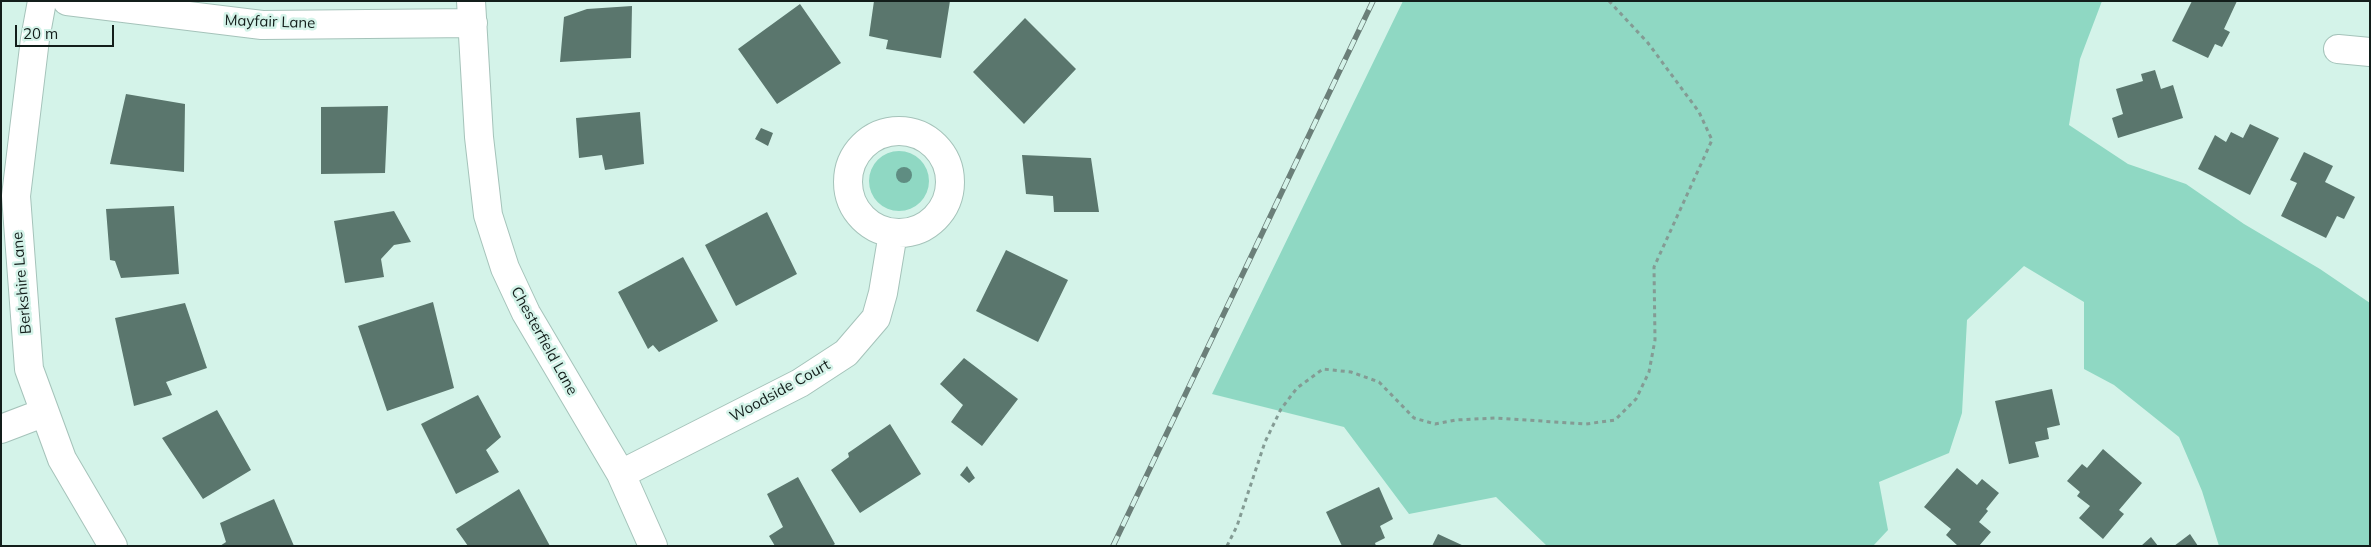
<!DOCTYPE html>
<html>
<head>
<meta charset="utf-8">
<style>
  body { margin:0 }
  #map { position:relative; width:2371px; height:547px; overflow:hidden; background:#d4f3e9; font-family:Mulish,sans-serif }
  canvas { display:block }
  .frame { position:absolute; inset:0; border:2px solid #131e1b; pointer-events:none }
  .scale { position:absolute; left:15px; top:25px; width:99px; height:22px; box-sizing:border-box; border:2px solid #131e1b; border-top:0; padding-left:6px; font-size:15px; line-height:18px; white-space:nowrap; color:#131e1b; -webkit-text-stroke:4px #d4f3e9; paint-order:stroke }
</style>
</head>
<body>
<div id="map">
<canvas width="2371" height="547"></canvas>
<div class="frame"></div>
<div class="scale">20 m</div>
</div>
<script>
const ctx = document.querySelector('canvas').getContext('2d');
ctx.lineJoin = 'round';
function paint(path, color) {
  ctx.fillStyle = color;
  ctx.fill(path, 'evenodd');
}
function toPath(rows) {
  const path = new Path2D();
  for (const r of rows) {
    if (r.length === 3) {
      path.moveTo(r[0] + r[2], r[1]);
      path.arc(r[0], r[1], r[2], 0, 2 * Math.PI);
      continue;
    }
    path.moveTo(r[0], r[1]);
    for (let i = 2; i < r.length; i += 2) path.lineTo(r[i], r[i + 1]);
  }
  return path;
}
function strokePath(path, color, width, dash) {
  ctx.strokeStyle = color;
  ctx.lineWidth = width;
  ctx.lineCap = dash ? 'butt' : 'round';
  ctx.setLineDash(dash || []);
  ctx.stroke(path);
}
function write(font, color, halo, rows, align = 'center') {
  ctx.font = font + ' Mulish,sans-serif';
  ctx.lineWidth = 5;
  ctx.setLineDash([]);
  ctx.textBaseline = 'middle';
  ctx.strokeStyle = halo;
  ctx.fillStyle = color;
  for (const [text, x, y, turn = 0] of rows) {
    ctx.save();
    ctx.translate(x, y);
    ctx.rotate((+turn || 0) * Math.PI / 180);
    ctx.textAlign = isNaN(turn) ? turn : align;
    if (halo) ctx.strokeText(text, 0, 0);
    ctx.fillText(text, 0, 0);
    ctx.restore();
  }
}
const green = toPath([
  [1403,1,2102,1,2080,59,2069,125,2128,164,2186,184,2244,224,2320,269,2370,303,2370,546,2219,546,2202,491,2179,437,2114,385,2084,369,2084,302,2024,266,1967,320,1962,413,1949,453,1879,482,1888,530,1873,546,1547,546,1496,497,1409,514,1344,427,1212,394],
  [899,181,30]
]);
const building = toPath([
  [874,1,950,1,941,58,886,49,888,40,869,36],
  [2192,1,2237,1,2224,29,2230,32,2222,47,2215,44,2208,58,2172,41],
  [800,4,841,63,777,104,738,49],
  [632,6,631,58,560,62,564,17,587,9],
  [1025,18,1076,69,1024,124,973,72],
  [2155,70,2161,89,2173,85,2183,118,2118,138,2112,118,2123,114,2116,89,2143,81,2141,74],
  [126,94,185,104,184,172,110,164],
  [388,106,385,173,321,174,321,107],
  [640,112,644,164,605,170,602,155,579,158,576,118],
  [2250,124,2279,138,2250,195,2198,169,2215,135,2226,142,2231,132,2243,138],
  [761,128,773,133,768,146,755,139],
  [2304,152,2333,166,2325,182,2355,197,2344,219,2337,216,2326,238,2281,216,2297,183,2290,180],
  [1022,155,1091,158,1099,212,1054,212,1053,196,1026,194],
  [174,206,179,274,121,278,115,261,110,260,106,209],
  [394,211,411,242,394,245,381,259,384,277,345,283,334,221],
  [767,212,797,274,736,306,705,245],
  [1006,250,1068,280,1038,342,976,311],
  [683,257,718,321,659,352,653,345,648,349,618,292],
  [433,302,454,388,387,411,358,326],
  [185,303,207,368,166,382,172,395,134,406,115,318],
  [964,358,1018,399,982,446,951,422,963,405,940,384],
  [2052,389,2060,425,2047,428,2049,439,2035,442,2039,457,2009,464,1995,401],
  [478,395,501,437,486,450,499,472,456,494,421,424],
  [217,410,251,470,203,499,162,438],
  [890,424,921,474,860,513,831,470,849,457,848,453],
  [2103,449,2142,483,2119,510,2124,514,2103,539,2079,518,2090,506,2077,496,2080,492,2067,481,2082,464,2087,468],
  [967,466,975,478,969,483,960,475],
  [1957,468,1977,485,1982,479,1999,493,1986,509,1988,511,1979,522,1991,532,1979,546,1958,546,1946,535,1951,529,1924,507],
  [798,477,835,544,832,546,775,546,769,536,783,527,767,494],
  [1379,487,1393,519,1380,526,1385,538,1375,543,1376,546,1342,546,1326,512],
  [519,489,550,546,468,546,456,529],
  [274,499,294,546,220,546,226,542,220,523],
  [1438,534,1464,546,1432,546],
  [2190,534,2198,546,2174,546],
  [2151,537,2158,546,2141,546]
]);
const path = toPath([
  [1227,546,1237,526,1265,442,1281,409,1297,388,1323,369,1351,372,1379,382,1414,418,1435,424,1456,420,1495,418,1586,424,1615,420,1636,399,1649,372,1655,340,1654,267,1712,140,1699,112,1648,43,1609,1]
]);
const street = toPath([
  [42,1,35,39,16,196,29,369,62,459,113,546],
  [67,1,262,25,473,23],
  [471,1,479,137,488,215,505,268,526,313,621,474,653,546],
  [2338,49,2370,52],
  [899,182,51],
  [1,429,43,413],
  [621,474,800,383,846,353,876,318,883,293,893,233]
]);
const rail = toPath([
  [1113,546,1373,1]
]);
const trees = [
  [904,175]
];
const streetNames = [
  ["Mayfair Lane",270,22,2],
  ["Berkshire Lane",22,283,-95],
  ["Chesterfield Lane",544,341,61],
  ["Woodside Court",780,391,-29]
];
paint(green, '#8fd8c3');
paint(building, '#5a766d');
strokePath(street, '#a5c3ba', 30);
strokePath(path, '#849b94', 3, [4, 4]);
strokePath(street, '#fff', 28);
strokePath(rail, '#6b7f79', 5.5);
strokePath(rail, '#d4f3e9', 4, [11]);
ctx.fillStyle = '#5f8d82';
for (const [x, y] of trees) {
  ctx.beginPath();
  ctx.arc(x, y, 8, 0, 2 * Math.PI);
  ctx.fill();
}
write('15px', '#131e1b', '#d4f3e9', streetNames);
</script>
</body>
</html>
